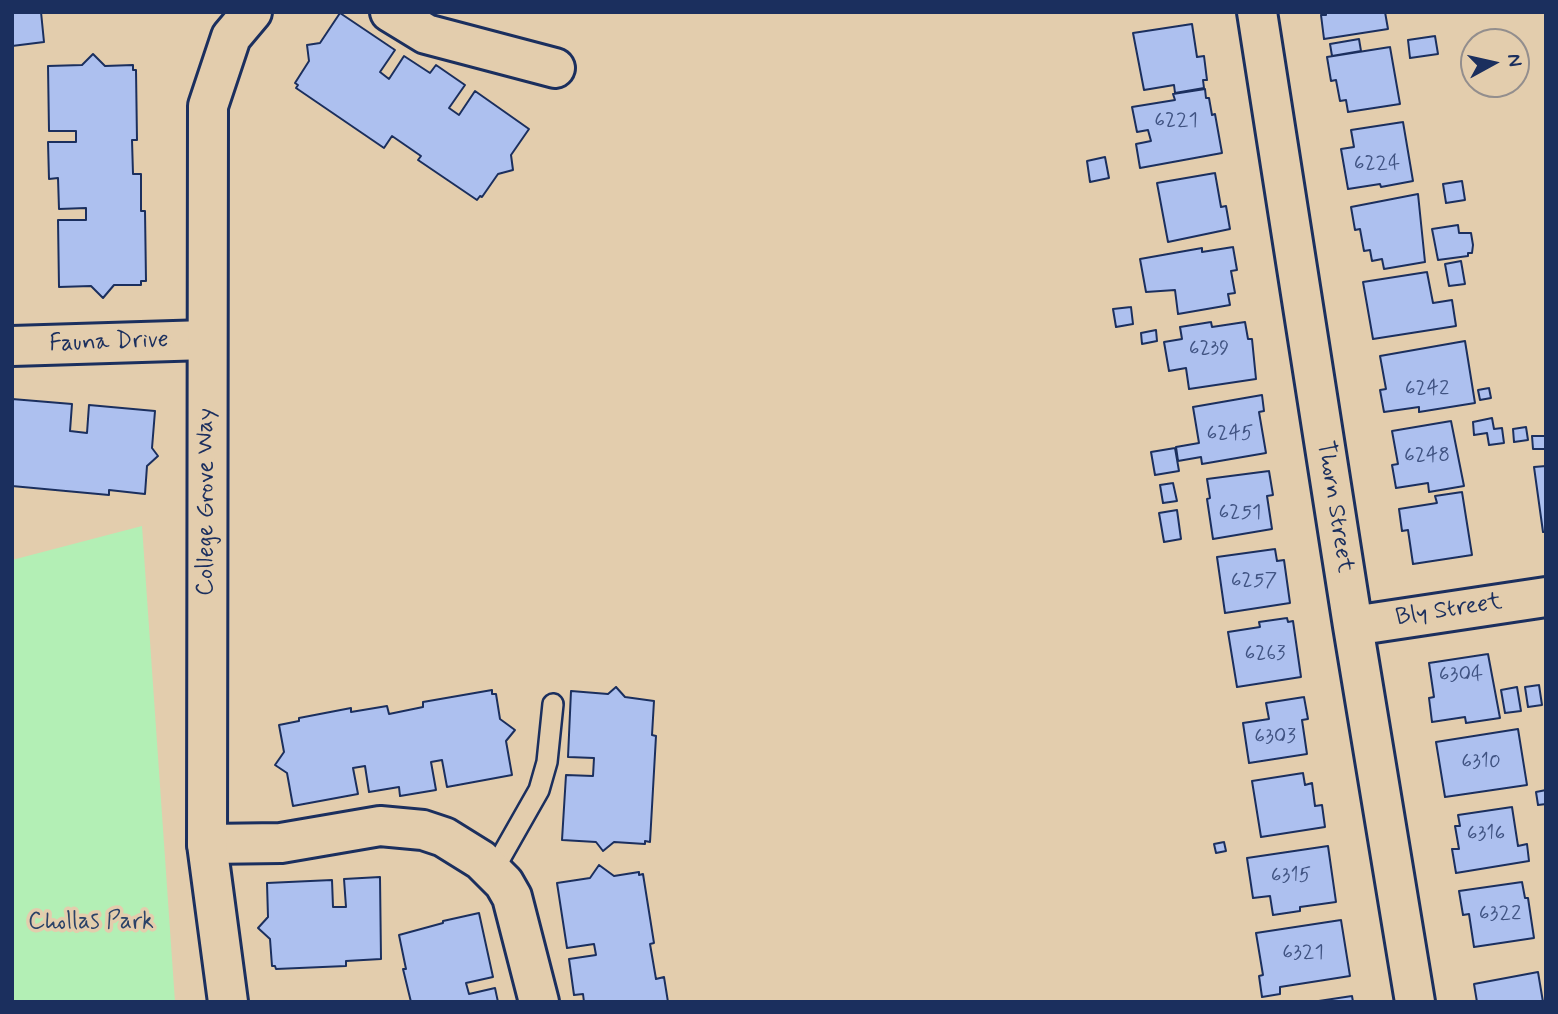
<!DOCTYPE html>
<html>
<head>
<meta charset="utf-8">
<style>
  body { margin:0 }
  #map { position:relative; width:1558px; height:1014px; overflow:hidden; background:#e3cdad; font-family:Mynerve,sans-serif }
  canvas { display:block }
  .frame { position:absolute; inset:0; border:14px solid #1b2f5e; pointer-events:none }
  .north { position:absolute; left:1460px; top:28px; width:70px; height:70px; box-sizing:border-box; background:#e3cdad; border:2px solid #938e8d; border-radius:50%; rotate:82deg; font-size:19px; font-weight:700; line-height:28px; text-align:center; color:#1b2f5e }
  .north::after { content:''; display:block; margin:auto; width:24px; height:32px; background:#1b2f5e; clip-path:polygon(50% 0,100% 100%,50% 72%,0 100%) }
</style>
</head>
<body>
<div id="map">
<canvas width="1558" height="1014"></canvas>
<div class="frame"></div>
<div class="north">N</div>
</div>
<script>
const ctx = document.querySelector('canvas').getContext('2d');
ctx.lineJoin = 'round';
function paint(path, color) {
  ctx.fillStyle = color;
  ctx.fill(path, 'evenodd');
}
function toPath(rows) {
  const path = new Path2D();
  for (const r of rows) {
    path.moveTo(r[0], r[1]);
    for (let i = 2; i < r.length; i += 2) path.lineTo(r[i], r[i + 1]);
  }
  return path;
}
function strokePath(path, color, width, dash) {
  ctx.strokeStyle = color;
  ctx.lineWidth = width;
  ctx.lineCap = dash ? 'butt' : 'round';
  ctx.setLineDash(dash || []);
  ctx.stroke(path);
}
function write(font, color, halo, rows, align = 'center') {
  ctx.font = font + ' Mynerve,sans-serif';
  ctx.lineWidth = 7;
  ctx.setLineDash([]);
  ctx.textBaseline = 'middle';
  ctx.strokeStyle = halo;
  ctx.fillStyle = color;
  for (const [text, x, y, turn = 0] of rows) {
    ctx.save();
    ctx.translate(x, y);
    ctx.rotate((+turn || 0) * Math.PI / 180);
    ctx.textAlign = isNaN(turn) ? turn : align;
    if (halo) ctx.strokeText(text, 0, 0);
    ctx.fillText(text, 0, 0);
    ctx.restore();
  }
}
const green = toPath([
  [142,526,175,1002,12,1002,12,560]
]);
const building = toPath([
  [12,12,41,12,44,42,12,46,12,12],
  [1326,12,1385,12,1388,29,1324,39,1321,15,1326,15,1326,12],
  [340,13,395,50,380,72,389,79,404,56,430,73,436,65,465,85,449,108,459,115,475,91,529,129,511,155,513,170,498,174,482,197,480,196,477,200,418,160,421,156,392,136,384,148,296,88,298,85,295,83,309,61,307,45,320,43,340,13],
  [1192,24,1197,57,1204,56,1207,80,1203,80,1204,88,1175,93,1174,85,1144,90,1133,33,1192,24],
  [1435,36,1438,54,1410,58,1408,40,1435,36],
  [1359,39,1361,51,1332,56,1330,44,1359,39],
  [1390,47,1400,104,1348,112,1346,100,1340,101,1336,80,1331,81,1327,57,1390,47],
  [93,54,105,66,133,65,133,70,136,70,137,140,132,140,133,174,141,174,141,211,145,211,146,281,141,281,141,285,114,285,103,298,91,286,59,287,58,220,86,220,86,208,59,209,58,178,49,179,48,142,76,142,76,131,49,131,48,66,82,65,93,54],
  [1205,89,1206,98,1209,98,1212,115,1215,114,1222,153,1140,168,1136,144,1151,141,1148,130,1137,132,1132,107,1175,100,1173,94,1205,89],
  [1403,122,1413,181,1381,187,1380,184,1348,189,1341,149,1354,147,1351,130,1403,122],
  [1105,157,1109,178,1090,182,1087,161,1105,157],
  [1215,173,1221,207,1226,206,1230,229,1168,242,1157,183,1215,173],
  [1462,181,1465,200,1446,203,1443,184,1462,181],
  [1418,194,1425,262,1384,269,1382,259,1372,261,1370,250,1364,251,1360,229,1355,230,1351,207,1418,194],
  [1458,225,1459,233,1471,233,1473,245,1472,253,1468,253,1468,256,1438,260,1432,229,1458,225],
  [1233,247,1237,270,1231,271,1235,293,1228,294,1230,305,1178,314,1175,290,1146,292,1140,259,1202,248,1202,252,1233,247],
  [1461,261,1465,284,1449,286,1445,264,1461,261],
  [1427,272,1433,303,1452,300,1456,326,1373,339,1363,282,1427,272],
  [1131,307,1133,324,1116,327,1113,309,1131,307],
  [1211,322,1212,327,1245,322,1248,339,1252,339,1256,379,1189,389,1186,368,1169,371,1164,342,1182,339,1180,327,1211,322],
  [1156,330,1157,341,1142,344,1141,333,1156,330],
  [1465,341,1475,403,1419,412,1419,407,1384,412,1380,390,1386,389,1380,356,1465,341],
  [1489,388,1491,398,1480,400,1478,390,1489,388],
  [1262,395,1264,411,1259,412,1266,453,1202,464,1201,457,1178,461,1176,447,1199,443,1193,407,1262,395],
  [12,399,72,404,70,431,87,433,89,405,155,411,152,448,158,456,147,466,145,494,109,490,109,495,12,486,12,399],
  [1492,418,1494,429,1502,428,1504,443,1489,445,1487,433,1474,435,1473,422,1492,418],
  [1451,421,1464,486,1429,492,1428,483,1396,488,1392,465,1398,464,1392,431,1451,421],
  [1526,427,1528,440,1514,442,1513,429,1526,427],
  [1532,436,1546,436,1546,449,1533,449,1532,436],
  [1175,448,1179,471,1155,475,1151,452,1175,448],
  [1546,466,1546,532,1543,532,1534,467,1546,466],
  [1269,471,1273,495,1267,496,1272,529,1213,539,1207,499,1210,498,1207,479,1269,471],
  [1173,483,1177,501,1163,503,1160,485,1173,483],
  [1462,492,1472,555,1413,564,1408,530,1402,531,1399,509,1437,503,1435,496,1462,492],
  [1177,510,1181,539,1164,542,1159,513,1177,510],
  [1275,549,1277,561,1284,560,1290,603,1225,613,1217,557,1275,549],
  [1287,618,1288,622,1293,621,1301,677,1237,687,1228,632,1260,627,1259,622,1287,618],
  [1488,654,1500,718,1466,723,1465,717,1432,722,1429,698,1434,697,1429,663,1488,654],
  [1539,685,1542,705,1528,707,1525,687,1539,685],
  [616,687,625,697,654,701,652,735,656,736,650,842,645,841,645,844,614,842,603,851,596,842,562,840,566,775,593,776,594,758,568,757,571,691,608,694,616,687],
  [1517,687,1521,711,1505,713,1501,690,1517,687],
  [492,690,492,694,496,694,500,719,515,730,506,741,512,775,447,787,442,760,431,762,436,790,400,796,399,787,369,792,365,766,353,768,358,794,293,806,287,773,275,765,284,752,279,725,299,721,299,718,351,708,351,712,387,706,389,714,423,707,423,702,492,690],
  [1304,697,1308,719,1302,720,1307,754,1249,763,1243,723,1269,719,1266,703,1304,697],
  [1518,729,1527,785,1445,797,1436,742,1518,729],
  [1303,773,1305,785,1312,783,1315,806,1322,805,1325,827,1261,837,1252,781,1303,773],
  [1546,790,1546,804,1538,805,1536,792,1546,790],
  [1512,807,1518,846,1527,844,1529,861,1456,873,1452,849,1459,849,1455,826,1460,826,1458,815,1512,807],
  [1224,842,1226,851,1216,853,1214,844,1224,842],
  [1328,846,1336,902,1300,907,1300,911,1273,915,1270,896,1253,898,1247,858,1328,846],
  [599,865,614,876,639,872,639,875,643,874,654,943,650,944,656,979,664,977,668,1002,584,1002,583,994,574,995,569,959,596,955,594,944,567,948,557,883,590,878,599,865],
  [380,877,381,959,346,961,346,966,276,969,275,966,272,966,270,939,258,928,268,917,267,883,332,880,333,907,346,907,344,879,380,877],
  [1522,882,1525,898,1528,898,1534,938,1474,947,1469,914,1463,915,1459,891,1522,882],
  [479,913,493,977,466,983,469,994,495,988,498,1002,411,1002,403,969,406,969,399,935,443,923,443,921,479,913],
  [1341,920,1350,976,1280,987,1280,994,1262,997,1259,976,1263,975,1256,933,1341,920],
  [1538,972,1543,1002,1477,1002,1474,984,1538,972],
  [1352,996,1353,1002,1312,1002,1352,996]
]);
const lane = toPath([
  [493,871,539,790,547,762,553,704]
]);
const street = toPath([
  [390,12,426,34,555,68],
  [1257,12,1353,626,1415,1002],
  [12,346,206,340],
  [1353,626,1546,597],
  [207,844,281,843,380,826,423,830,444,837,481,860,504,883,512,897,539,1002]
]);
const secondary = toPath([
  [228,1002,207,844,208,106,231,37,252,12]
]);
const numberNames = [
  ["6221",1176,122],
  ["6224",1377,165],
  ["6239",1209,350],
  ["6242",1427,390],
  ["6245",1230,435],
  ["6248",1427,457],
  ["6251",1240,514],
  ["6257",1254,582],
  ["6263",1265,655],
  ["6304",1461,676],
  ["6303",1275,738],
  ["6310",1481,763],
  ["6316",1486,835],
  ["6315",1291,877],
  ["6322",1500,915],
  ["6321",1303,954]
];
const streetNames = [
  ["Fauna Drive",109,343,-2],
  ["College Grove Way",207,502,-90],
  ["Thorn Street",1334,507,81],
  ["Bly Street",1449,611,-9]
];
const parkNames = [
  ["Chollas Park",91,923]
];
paint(green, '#b3efb5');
paint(building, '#adc0ef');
strokePath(building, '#1b2f5e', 2);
strokePath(lane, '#1b2f5e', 24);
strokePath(street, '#1b2f5e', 44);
strokePath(secondary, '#1b2f5e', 44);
strokePath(lane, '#e3cdad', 19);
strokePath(street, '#e3cdad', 38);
strokePath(secondary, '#e3cdad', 38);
write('21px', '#405382', null, numberNames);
write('24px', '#1b2f5e', '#e3cdad', streetNames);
write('24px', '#2a4267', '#e3cdad', parkNames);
</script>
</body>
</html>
